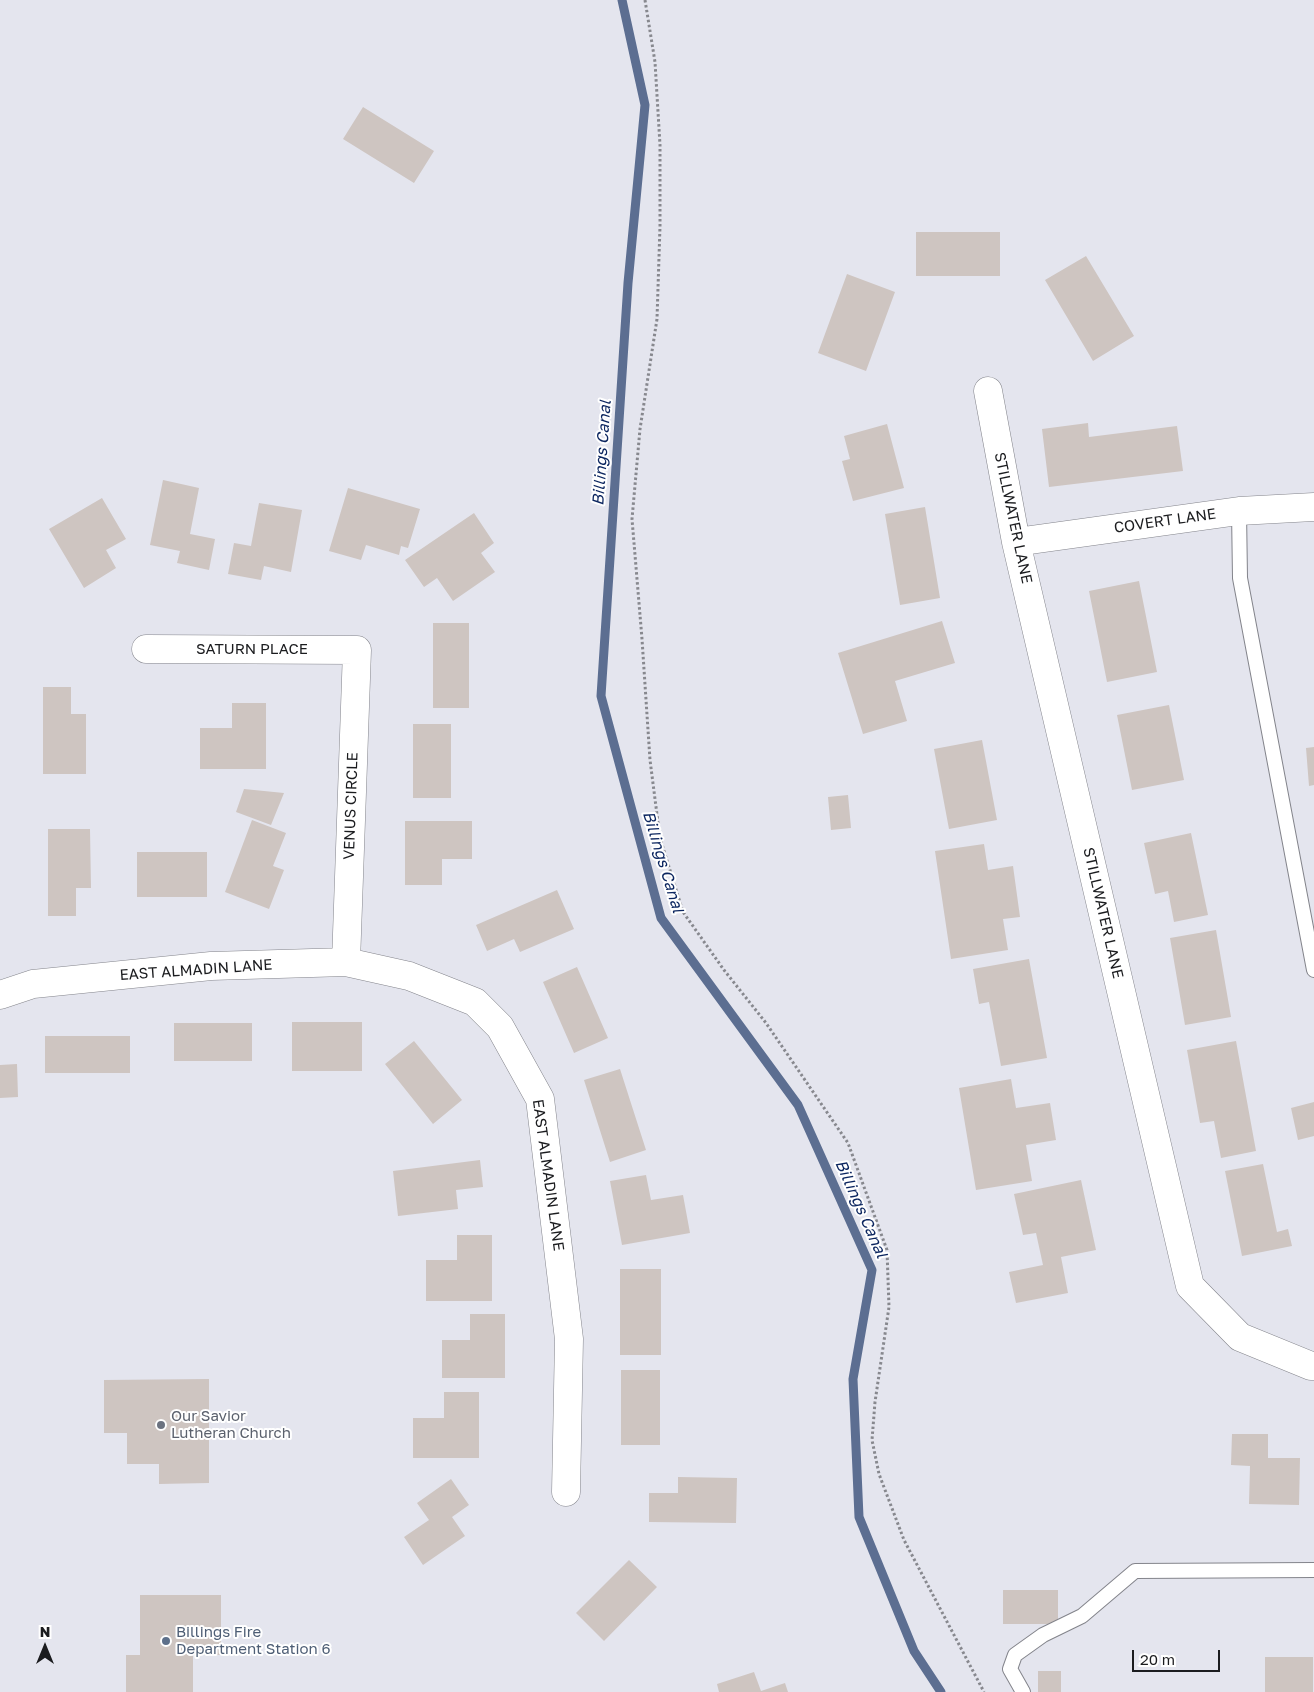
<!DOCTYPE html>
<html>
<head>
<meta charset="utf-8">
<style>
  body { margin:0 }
  #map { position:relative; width:1314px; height:1692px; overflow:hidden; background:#e4e5ee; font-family:"Golos Text",sans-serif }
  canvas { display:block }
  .north { position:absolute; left:20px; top:1622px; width:50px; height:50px; -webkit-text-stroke:4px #fff; paint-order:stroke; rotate:0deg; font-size:14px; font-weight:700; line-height:20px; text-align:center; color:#1b1c1f }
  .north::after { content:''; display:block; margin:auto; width:18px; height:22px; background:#1b1c1f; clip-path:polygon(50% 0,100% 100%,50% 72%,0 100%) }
  .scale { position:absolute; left:1132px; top:1650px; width:88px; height:22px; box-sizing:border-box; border:2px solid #1b1c1f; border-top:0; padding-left:6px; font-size:15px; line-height:18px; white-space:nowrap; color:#1b1c1f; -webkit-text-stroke:4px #fff; paint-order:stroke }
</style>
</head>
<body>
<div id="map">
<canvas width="1314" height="1692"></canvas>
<div class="north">N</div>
<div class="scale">20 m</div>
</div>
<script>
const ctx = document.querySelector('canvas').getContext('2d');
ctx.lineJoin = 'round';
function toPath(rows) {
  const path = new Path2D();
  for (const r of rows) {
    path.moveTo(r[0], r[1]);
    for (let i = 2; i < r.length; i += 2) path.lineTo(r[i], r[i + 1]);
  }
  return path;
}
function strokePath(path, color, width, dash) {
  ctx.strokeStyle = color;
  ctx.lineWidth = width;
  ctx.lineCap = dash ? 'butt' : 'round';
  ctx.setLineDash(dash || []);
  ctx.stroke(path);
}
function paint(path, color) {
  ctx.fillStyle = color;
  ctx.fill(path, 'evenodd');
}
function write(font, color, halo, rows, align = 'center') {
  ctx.font = font + ' "Golos Text",sans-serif';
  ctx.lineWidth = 4;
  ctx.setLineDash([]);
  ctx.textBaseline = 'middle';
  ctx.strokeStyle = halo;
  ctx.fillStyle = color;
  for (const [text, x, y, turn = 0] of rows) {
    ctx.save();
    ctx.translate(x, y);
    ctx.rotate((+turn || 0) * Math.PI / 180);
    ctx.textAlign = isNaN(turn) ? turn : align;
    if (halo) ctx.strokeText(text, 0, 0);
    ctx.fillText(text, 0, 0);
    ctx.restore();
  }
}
const stream = toPath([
  [622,0,645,105,628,283,601,696,661,918,798,1105,872,1270,853,1379,859,1517,914,1651,941,1692]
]);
const building = toPath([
  [363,107,434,151,414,183,343,139],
  [916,232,1000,232,1000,276,916,276],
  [1086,256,1134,336,1093,361,1045,280],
  [847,274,895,292,866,371,818,353],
  [1088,423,1089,437,1177,426,1183,471,1049,487,1042,429],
  [887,424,904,488,853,501,842,461,850,459,844,436],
  [163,480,199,488,190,534,215,539,209,570,177,563,180,551,150,545],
  [348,488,420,509,408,548,401,546,399,555,366,545,361,560,329,551],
  [102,498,126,539,106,550,116,568,84,588,49,529],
  [259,503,302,510,291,572,264,566,261,580,228,574,234,543,251,546],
  [925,507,940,598,900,605,885,514],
  [474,513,494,543,481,553,495,572,453,601,437,578,424,587,405,560],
  [1139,581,1157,672,1107,682,1089,591],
  [942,621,955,663,895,681,907,721,863,734,838,653],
  [433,623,469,623,469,708,433,708],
  [43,687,71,687,71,714,86,714,86,774,43,774],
  [232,703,266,703,266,769,200,769,200,728,232,728],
  [1169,705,1184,780,1132,790,1117,715],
  [413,724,451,724,451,798,413,798],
  [982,740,997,820,949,829,934,749],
  [1314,747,1314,785,1309,786,1306,748],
  [244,789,284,793,271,825,236,812],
  [848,795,851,828,831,830,828,797],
  [252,820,286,833,273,866,284,870,269,909,225,892],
  [405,821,472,821,472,859,442,859,442,885,405,885],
  [48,829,90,829,91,888,76,888,76,916,48,916],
  [1191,833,1208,915,1174,922,1168,891,1155,894,1144,843],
  [984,844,988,870,1013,866,1020,917,1003,919,1008,950,951,959,935,851],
  [137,852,207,852,207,897,137,897],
  [557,890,574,929,520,952,514,939,487,951,476,925],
  [1216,930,1231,1017,1185,1025,1170,938],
  [1029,959,1047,1058,1001,1066,989,1002,979,1004,973,969],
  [577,967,608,1038,574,1053,543,982],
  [292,1022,362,1022,362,1071,292,1071],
  [174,1023,252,1023,252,1061,174,1061],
  [45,1036,130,1036,130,1073,45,1073],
  [414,1041,462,1100,433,1124,385,1064],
  [1236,1041,1256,1151,1221,1158,1214,1121,1200,1123,1187,1050],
  [17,1064,18,1097,0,1098,0,1065],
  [620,1069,646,1150,610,1162,584,1080],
  [1011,1079,1016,1108,1050,1103,1056,1140,1026,1145,1032,1181,976,1190,959,1088],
  [1314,1102,1314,1136,1298,1140,1291,1108],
  [480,1160,483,1187,456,1190,458,1209,398,1216,393,1171],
  [1263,1164,1277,1232,1288,1229,1292,1246,1242,1256,1225,1171],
  [646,1175,651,1200,683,1195,690,1233,622,1245,610,1181],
  [1081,1180,1096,1250,1061,1257,1068,1293,1016,1303,1009,1272,1043,1265,1036,1233,1023,1235,1014,1194],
  [457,1235,492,1235,492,1301,426,1301,426,1260,457,1260],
  [620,1269,661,1269,661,1355,620,1355],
  [470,1314,505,1314,505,1378,442,1378,442,1340,470,1340],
  [621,1370,660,1370,660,1445,621,1445],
  [209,1379,209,1483,159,1484,159,1464,127,1464,127,1433,104,1433,104,1380],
  [444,1392,479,1392,479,1458,413,1458,413,1418,444,1418],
  [1232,1434,1268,1434,1268,1458,1300,1458,1299,1505,1249,1504,1250,1466,1231,1465],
  [678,1477,737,1478,736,1523,649,1522,649,1493,678,1493],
  [451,1479,469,1505,452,1517,465,1536,423,1565,404,1537,429,1520,417,1503],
  [629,1560,657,1587,604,1641,576,1613],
  [1003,1590,1058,1590,1058,1624,1003,1624],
  [140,1595,221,1595,221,1655,193,1655,193,1692,126,1692,126,1655,140,1655],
  [1265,1657,1313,1657,1313,1692,1265,1692],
  [1038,1671,1061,1671,1061,1692,1038,1692],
  [754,1672,761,1691,785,1683,788,1692,719,1692,717,1684]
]);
const path = toPath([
  [645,0,655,62,660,145,660,226,657,319,640,429,632,519,642,639,650,760,660,838,683,912,724,970,766,1023,848,1143,887,1250,889,1307,875,1402,872,1440,879,1474,904,1540,984,1692]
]);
const service = toPath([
  [1239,511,1240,578,1314,970],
  [1023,1692,1010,1669,1015,1655,1043,1635,1082,1616,1135,1571,1314,1570]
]);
const minor = toPath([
  [988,391,1016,542,1190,1286,1240,1337,1311,1366,1314,1366],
  [1016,542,1239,511,1314,507],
  [146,649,357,650,346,962],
  [0,995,33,984,211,966,346,962,409,976,475,1002,500,1027,540,1099,569,1339,566,1492]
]);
const markers = [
  [161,1425,5,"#6b7280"],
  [166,1641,5,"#5c6f8a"]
];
const streetNames = [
  ["STILLWATER LANE",1013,518,78],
  ["COVERT LANE",1165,521,-8],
  ["SATURN PLACE",252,649],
  ["VENUS CIRCLE",351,806,-88],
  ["STILLWATER LANE",1103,913,77],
  ["EAST ALMADIN LANE",196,970,-4],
  ["EAST ALMADIN LANE",548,1175,82]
];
const worshipNames = [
  ["Our Savior",171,1416],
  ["Lutheran Church",171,1433]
];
const serviceNames = [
  ["Billings Fire",176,1632],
  ["Department Station 6",176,1649]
];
const waterNames = [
  ["Billings Canal",602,453,-86],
  ["Billings Canal",663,862,73],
  ["Billings Canal",861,1209,66]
];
strokePath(stream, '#5c6e91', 9);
paint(building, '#cec5c1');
strokePath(service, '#83848b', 16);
strokePath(minor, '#83848b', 29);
strokePath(path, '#87888e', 3, [2.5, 2.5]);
strokePath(service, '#fff', 14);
strokePath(minor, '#fff', 28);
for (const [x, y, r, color] of markers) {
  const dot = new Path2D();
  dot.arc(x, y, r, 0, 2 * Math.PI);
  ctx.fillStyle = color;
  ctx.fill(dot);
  strokePath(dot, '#fff', 2);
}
write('15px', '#1b1c1f', '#fff', streetNames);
write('15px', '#5b616d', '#fff', worshipNames, 'left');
write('15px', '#4e5e75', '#fff', serviceNames, 'left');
write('italic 16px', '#0b255f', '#fff', waterNames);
</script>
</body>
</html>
